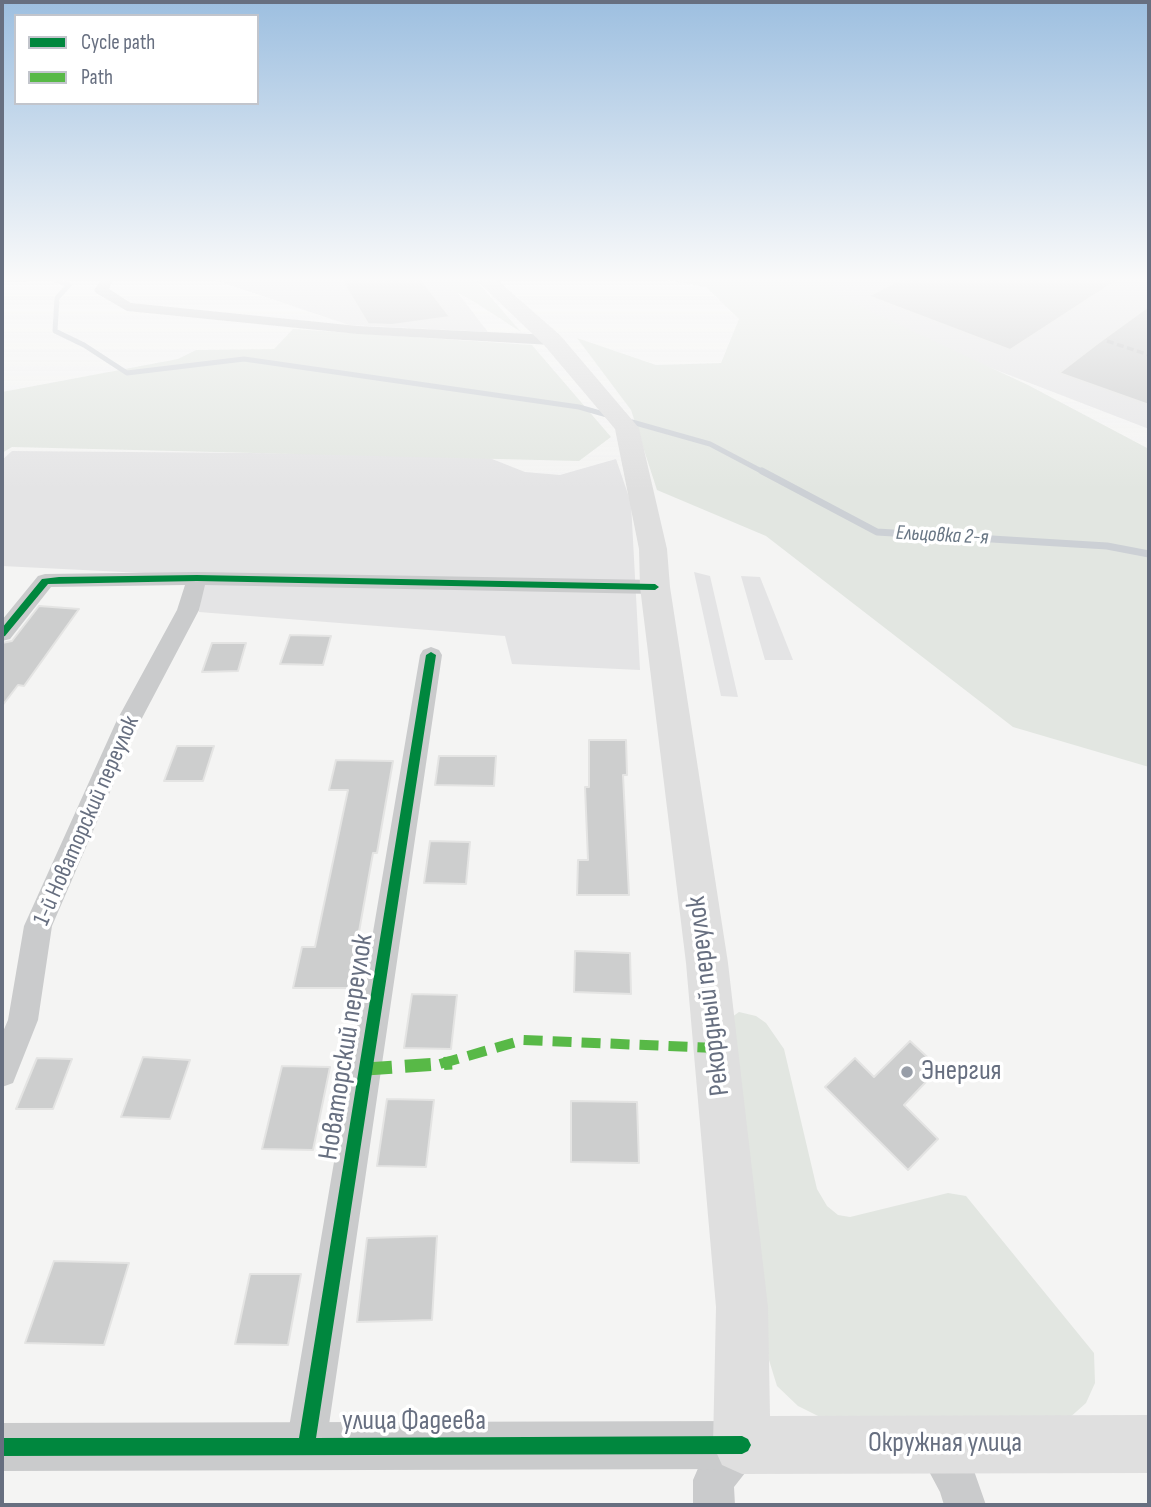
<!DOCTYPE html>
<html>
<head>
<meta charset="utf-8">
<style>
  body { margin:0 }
  #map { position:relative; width:1151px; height:1507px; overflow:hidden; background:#f4f4f3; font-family:"Sofia Sans Condensed",sans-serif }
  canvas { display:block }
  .frame { position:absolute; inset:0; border:4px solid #676f80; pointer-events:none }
  .legend { position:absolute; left:14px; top:14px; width:245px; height:91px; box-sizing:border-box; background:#fff; border:2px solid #c2c5cc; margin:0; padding:9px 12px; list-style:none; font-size:21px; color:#676f80 }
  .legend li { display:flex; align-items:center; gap:14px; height:35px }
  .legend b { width:35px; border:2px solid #c2c5cc }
</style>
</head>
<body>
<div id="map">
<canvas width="1151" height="1507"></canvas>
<div class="frame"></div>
<ul class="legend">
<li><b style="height:9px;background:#00873e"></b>Cycle path</li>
<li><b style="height:9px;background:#58b947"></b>Path</li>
</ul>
</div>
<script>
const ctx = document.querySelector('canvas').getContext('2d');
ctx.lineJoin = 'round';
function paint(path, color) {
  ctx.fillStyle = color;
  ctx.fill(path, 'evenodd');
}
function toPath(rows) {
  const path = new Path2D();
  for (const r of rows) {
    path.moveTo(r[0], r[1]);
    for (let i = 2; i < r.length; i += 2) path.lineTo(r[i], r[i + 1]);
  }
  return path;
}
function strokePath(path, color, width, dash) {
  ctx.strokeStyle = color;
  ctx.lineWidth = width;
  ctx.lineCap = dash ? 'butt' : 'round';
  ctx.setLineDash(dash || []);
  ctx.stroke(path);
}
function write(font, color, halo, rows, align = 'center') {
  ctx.font = font + ' "Sofia Sans Condensed",sans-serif';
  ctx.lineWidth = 7;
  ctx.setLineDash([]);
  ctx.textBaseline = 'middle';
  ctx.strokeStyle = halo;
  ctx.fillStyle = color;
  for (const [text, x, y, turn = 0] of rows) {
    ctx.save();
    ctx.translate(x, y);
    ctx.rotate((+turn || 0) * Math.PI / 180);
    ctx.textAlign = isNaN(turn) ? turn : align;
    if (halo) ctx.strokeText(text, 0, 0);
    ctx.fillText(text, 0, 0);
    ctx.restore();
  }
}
const built = toPath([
  [212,279,439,279,451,284,488,332,349,325],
  [803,279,1149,279,1149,429,895,331],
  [12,451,482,455,525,472,560,475,616,459,631,503,640,670,512,664,505,636,199,612,204,576,2,566,2,460],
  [694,572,710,576,738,697,721,696],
  [741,576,760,577,793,660,765,660]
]);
const green = toPath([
  [433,279,475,279,521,332,476,303],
  [661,279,838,279,831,293,1028,385,1149,449,1149,767,1013,727,766,536,657,490,631,410,577,338,656,365,721,363,739,319,706,287],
  [293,329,532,345,611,437,579,461,12,447,2,453,2,392,178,359,196,350,274,349],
  [739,1012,756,1016,766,1023,784,1049,817,1189,827,1206,838,1215,850,1217,948,1193,966,1196,1094,1353,1095,1383,1086,1403,1067,1420,818,1416,798,1406,777,1386,769,1360,725,1022]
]);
const streamFar1 = toPath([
  [3,279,27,279],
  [53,279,69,285,57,298,55,331,84,345,127,373,244,359,579,407,607,415],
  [632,422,710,444,765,473]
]);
const stream = toPath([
  [762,471,877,532,1107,546,1149,554]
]);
const building = toPath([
  [341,279,421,279,450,317,392,325,368,324,341,279],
  [901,279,1119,279,1010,350,868,296,901,279],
  [1149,306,1149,405,1059,373,1098,343,1149,306],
  [39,606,79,609,24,686,18,685,2,706,2,643,12,641,39,606],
  [290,635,331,636,323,665,280,664,290,635],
  [212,643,246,643,238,671,202,672,212,643],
  [589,740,626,740,627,775,623,775,629,895,577,895,578,860,588,860,585,787,589,787,589,740],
  [177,746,214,746,203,781,164,781,177,746],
  [439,756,496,756,494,786,435,785,439,756],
  [336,760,393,761,377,853,373,853,349,988,293,988,302,947,315,947,348,790,329,790,336,760],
  [430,841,470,842,466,884,424,883,430,841],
  [575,951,630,953,631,994,574,992,575,951],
  [412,994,457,995,451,1049,404,1048,412,994],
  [910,1041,939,1068,904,1105,938,1139,908,1170,825,1087,855,1058,874,1077,910,1041],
  [143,1057,190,1060,170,1119,121,1117,143,1057],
  [37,1058,72,1059,53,1109,16,1109,37,1058],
  [282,1066,330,1067,313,1150,262,1149,282,1066],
  [387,1099,434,1100,426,1167,377,1166,387,1099],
  [571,1101,637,1102,639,1163,571,1162,571,1101],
  [437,1236,432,1320,357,1322,367,1238,437,1236],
  [54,1261,129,1263,104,1345,25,1343,54,1261],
  [250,1274,301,1274,288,1345,235,1344,250,1274]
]);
const minor = toPath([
  [102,279,114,279,109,289,131,303,358,326,552,335,560,340,552,345,358,334,127,311,96,293,94,290,102,279],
  [197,572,655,580,662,582,665,587,662,592,655,594,205,585,199,610,141,720,52,926,38,1020,13,1083,2,1087,2,1034,8,1020,24,926,117,720,177,610,185,585,51,587,10,639,2,641,2,620,38,576,45,574,197,572],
  [431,647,439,650,442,655,326,1445,320,1459,306,1465,292,1459,286,1445,420,655,423,650,431,647],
  [742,1425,756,1431,762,1445,756,1459,734,1487,735,1505,693,1505,693,1480,699,1466,728,1431,742,1425],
  [936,1427,950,1433,973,1468,986,1505,944,1505,940,1492,916,1447,922,1433,936,1427]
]);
const tertiary = toPath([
  [742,1421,759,1428,766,1445,759,1462,742,1469,2,1471,2,1423,742,1421]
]);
const secondary = toPath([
  [475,279,496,279,560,335,639,428,667,549,670,587,728,963,768,1307,770,1416,1149,1415,1149,1473,742,1474,722,1465,713,1445,716,1307,686,963,640,587,639,549,615,429,544,345,475,279]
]);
const rail = toPath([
  [1107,341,1149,355]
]);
const quietFar1 = toPath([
  [440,1064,523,1040,717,1048]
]);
const quiet = toPath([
  [366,1069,452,1063]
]);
const cycleway = toPath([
  [197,575,655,584,659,587,655,590,197,581,48,584,5,636,2,637,2,628,42,579,59,577,197,575],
  [431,652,436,655,316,1438,742,1436,748,1439,751,1445,748,1451,742,1454,2,1456,2,1438,299,1438,426,655,431,652]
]);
const markers = [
  [907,1072,7,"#989ea8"]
];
const farWaternames = [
  ["Ельцовка 2-я",942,536,3]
];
const streetNames = [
  ["1-й Новаторский переулок",87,821,-66]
];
const nearStreetnames = [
  ["Рекордный переулок",709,996,-97],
  ["Новаторский переулок",347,1047,-81],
  ["улица Фадеева",414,1422],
  ["Окружная улица",945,1444]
];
const nearPoinames = [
  ["Энергия",921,1072]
];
paint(built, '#e4e4e5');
paint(green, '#e2e6e1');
strokePath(streamFar1, '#ccd0d5', 5);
strokePath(stream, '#ccd0d5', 7);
paint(building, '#cdcece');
strokePath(building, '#e4e4e3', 2);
paint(minor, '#cacbcc');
paint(tertiary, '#cacbcc');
paint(secondary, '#dfdfdf');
strokePath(rail, '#c0c1c2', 3.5, [7, 3.5]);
strokePath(quietFar1, '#58b947', 10, [19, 10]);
strokePath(quiet, '#58b947', 13, [26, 13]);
paint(cycleway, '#00873e');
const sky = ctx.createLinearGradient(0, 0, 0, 490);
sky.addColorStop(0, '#9dbfe0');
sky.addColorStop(0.57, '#fafafa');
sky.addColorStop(1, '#fafafa00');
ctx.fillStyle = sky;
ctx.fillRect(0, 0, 1151, 490);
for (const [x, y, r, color] of markers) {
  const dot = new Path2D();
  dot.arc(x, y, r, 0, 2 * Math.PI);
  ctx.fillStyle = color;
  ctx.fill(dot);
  strokePath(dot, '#fff', 2.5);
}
write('italic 21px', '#687684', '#fff', farWaternames);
write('24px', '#676f80', '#fff', streetNames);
write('28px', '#676f80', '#fff', nearStreetnames);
write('28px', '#676f80', '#fff', nearPoinames, 'left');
</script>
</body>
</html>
